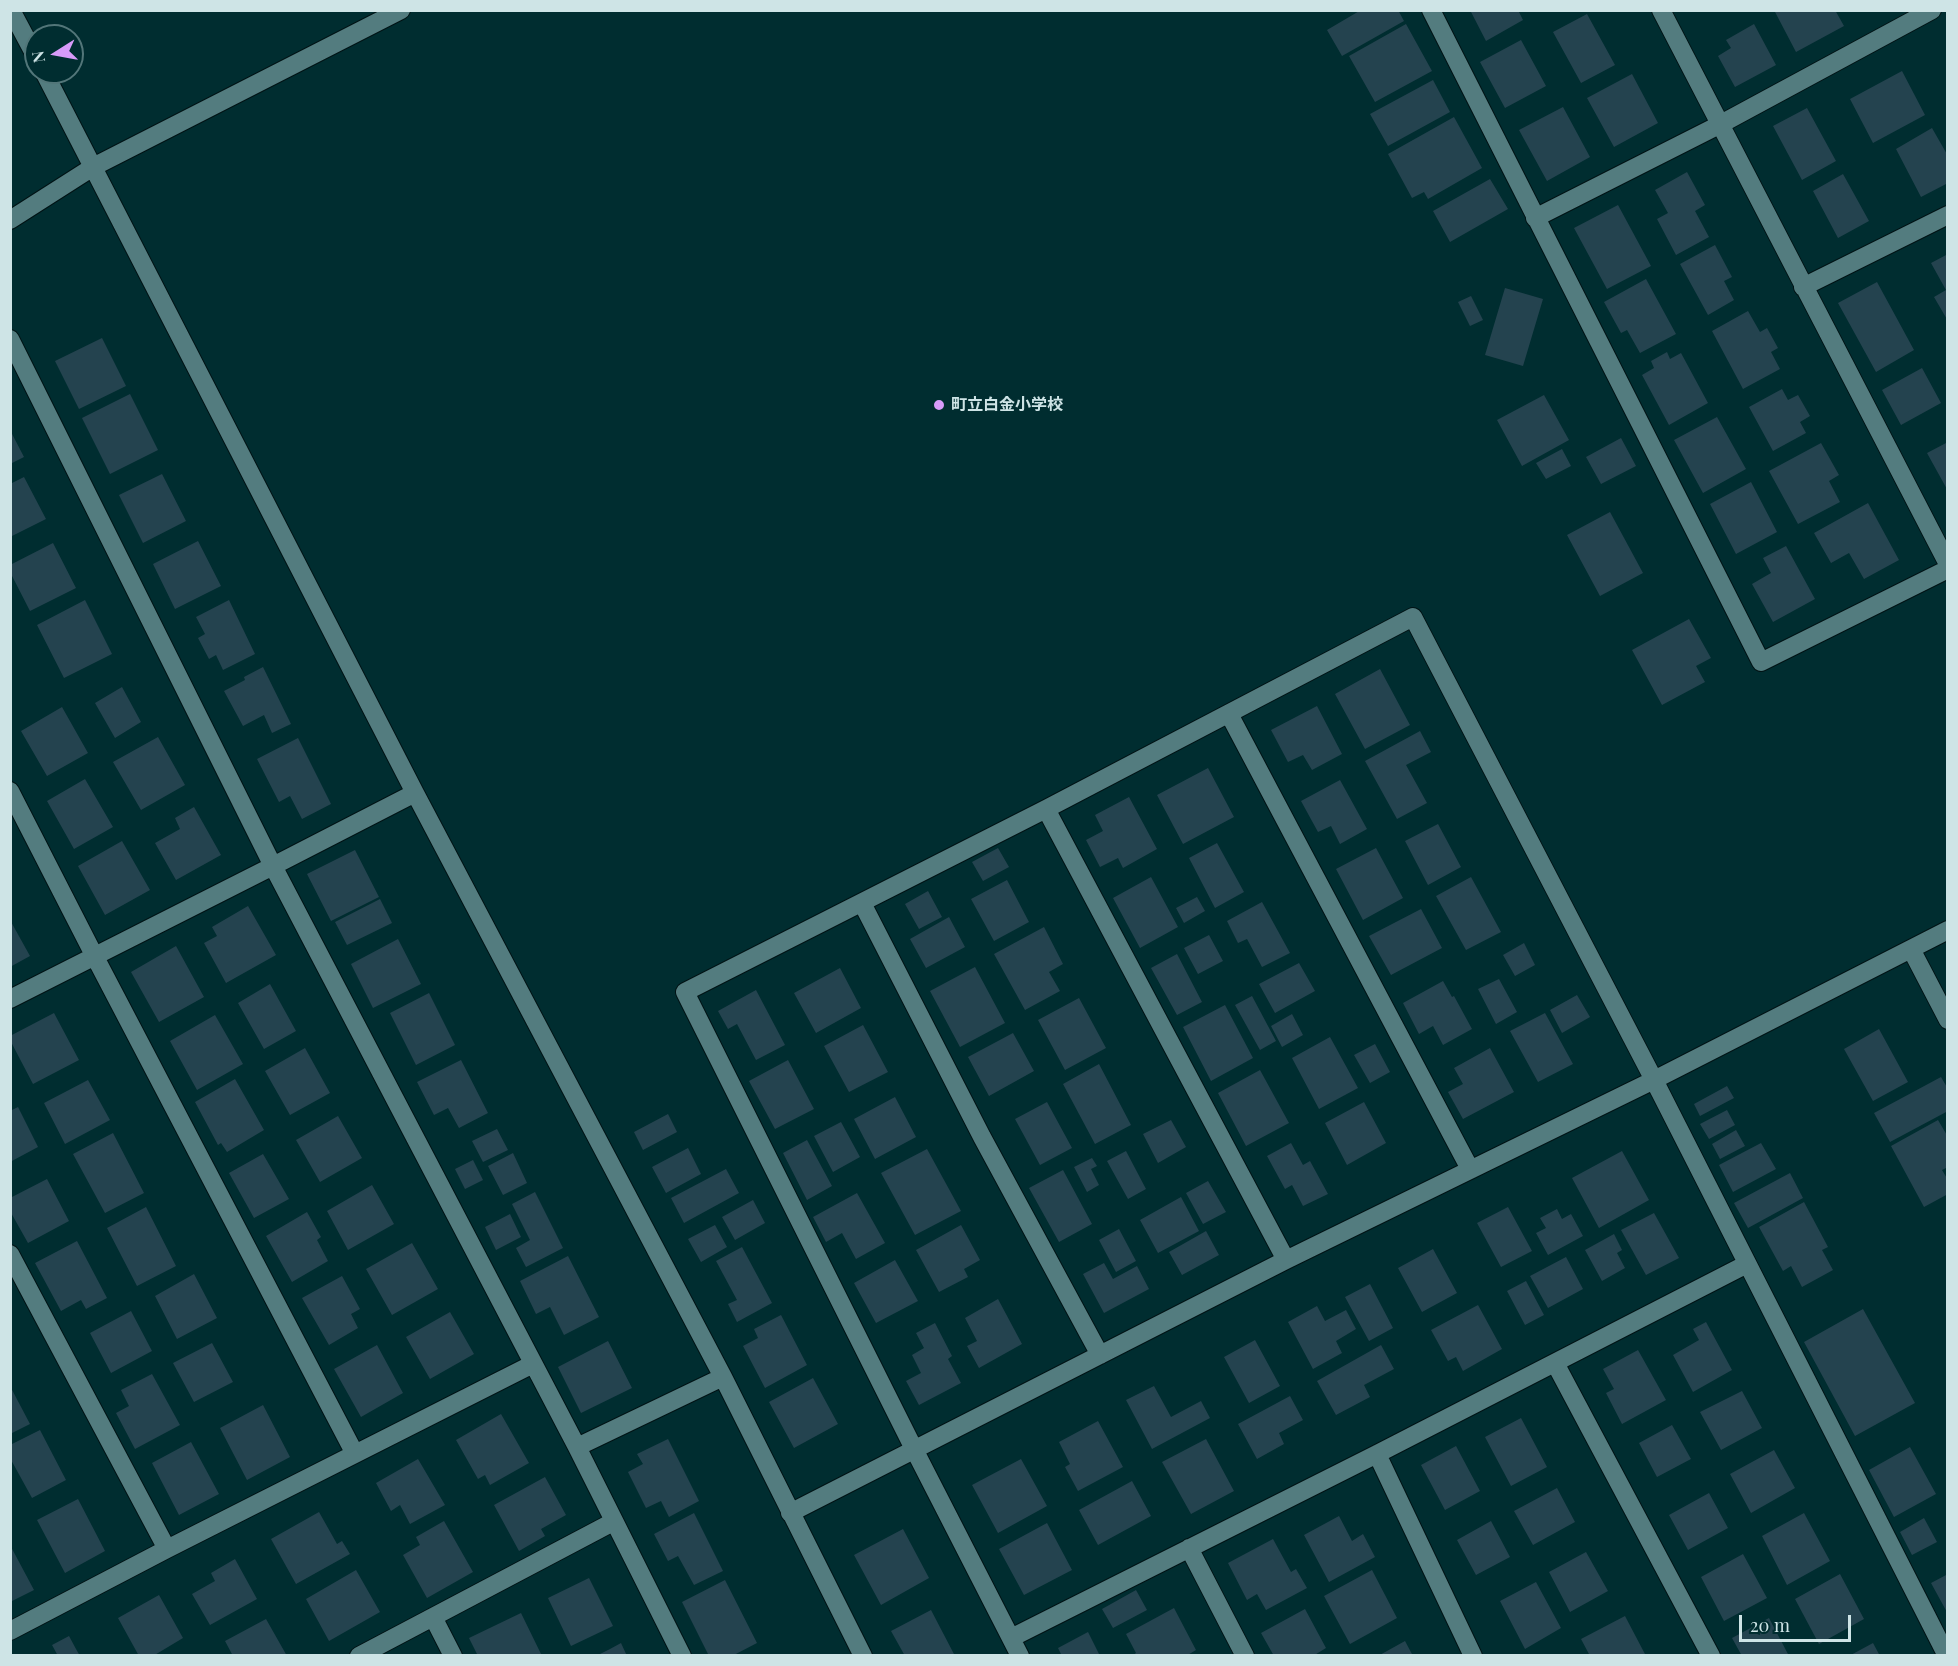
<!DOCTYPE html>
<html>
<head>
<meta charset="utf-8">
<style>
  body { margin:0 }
  #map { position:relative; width:1958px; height:1666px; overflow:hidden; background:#002d30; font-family:"Playfair Display",serif }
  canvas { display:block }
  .frame { position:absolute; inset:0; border:12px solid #cee4e6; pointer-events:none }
  .north { position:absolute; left:24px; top:24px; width:60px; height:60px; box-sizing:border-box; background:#002d30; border:2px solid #527679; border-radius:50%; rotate:259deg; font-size:16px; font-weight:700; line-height:24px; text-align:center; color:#cee4e6 }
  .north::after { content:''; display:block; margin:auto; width:21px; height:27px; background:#d79bf9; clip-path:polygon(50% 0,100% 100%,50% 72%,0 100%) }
  .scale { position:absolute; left:1739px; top:1615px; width:112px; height:27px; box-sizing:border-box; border:3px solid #cee4e6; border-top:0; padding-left:8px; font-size:18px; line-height:21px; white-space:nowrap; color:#cee4e6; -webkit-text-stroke:4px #002d30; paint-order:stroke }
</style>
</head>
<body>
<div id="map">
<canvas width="1958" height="1666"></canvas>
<div class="frame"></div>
<div class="north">N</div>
<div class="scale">20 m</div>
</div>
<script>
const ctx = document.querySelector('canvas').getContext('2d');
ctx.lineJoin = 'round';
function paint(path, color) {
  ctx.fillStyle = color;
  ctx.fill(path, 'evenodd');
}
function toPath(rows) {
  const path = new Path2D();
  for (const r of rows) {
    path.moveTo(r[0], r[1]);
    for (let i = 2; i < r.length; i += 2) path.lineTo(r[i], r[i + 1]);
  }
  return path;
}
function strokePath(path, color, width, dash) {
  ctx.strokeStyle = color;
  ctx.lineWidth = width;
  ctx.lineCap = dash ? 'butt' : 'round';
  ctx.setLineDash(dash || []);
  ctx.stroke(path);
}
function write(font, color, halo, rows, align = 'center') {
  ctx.font = font + ' "Playfair Display","Noto Sans JP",serif';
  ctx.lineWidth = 5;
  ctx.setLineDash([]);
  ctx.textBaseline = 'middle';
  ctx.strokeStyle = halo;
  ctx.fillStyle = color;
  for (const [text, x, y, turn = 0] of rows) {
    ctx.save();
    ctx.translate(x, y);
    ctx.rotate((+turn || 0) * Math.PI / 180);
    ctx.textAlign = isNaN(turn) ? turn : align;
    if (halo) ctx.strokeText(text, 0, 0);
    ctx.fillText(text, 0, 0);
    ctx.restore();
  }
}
const building = toPath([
  [1361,10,1398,10,1404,21,1342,56,1327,30],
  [1470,10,1518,10,1523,20,1486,41],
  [1774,10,1835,10,1844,26,1796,52],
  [1587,14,1615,65,1581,83,1553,32],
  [1406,24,1432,71,1375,102,1349,56],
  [1754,24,1776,65,1735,87,1718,56,1731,48,1726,40],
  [1521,40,1546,86,1505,108,1480,62],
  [1902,71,1925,115,1873,143,1850,99],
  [1632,74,1658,123,1614,147,1587,98],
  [1433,80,1450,112,1388,146,1370,114],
  [1563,107,1590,157,1547,181,1519,130],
  [1807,108,1836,161,1802,180,1773,126],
  [1454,117,1482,168,1428,199,1424,192,1412,198,1388,154],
  [1932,128,1948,156,1948,183,1921,197,1896,149],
  [1687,172,1705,205,1695,211,1709,237,1676,255,1657,219,1668,213,1655,190],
  [1843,174,1869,221,1838,238,1813,191],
  [1490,179,1508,209,1450,242,1433,211],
  [1618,205,1651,266,1607,289,1574,228],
  [1715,245,1732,277,1724,281,1734,300,1708,315,1680,264],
  [1948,254,1948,321,1934,297,1946,290,1931,263],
  [1646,279,1676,334,1640,353,1627,330,1621,333,1604,302],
  [1877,282,1914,350,1876,372,1838,303],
  [1505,288,1543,299,1523,366,1485,355],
  [1471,296,1483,320,1470,326,1458,302],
  [1748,311,1760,332,1767,328,1778,348,1771,352,1780,369,1743,389,1712,331],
  [102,338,126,386,79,409,55,361],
  [1667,352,1670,359,1681,353,1708,403,1669,425,1642,375,1654,368,1651,361],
  [1922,368,1941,403,1901,425,1882,390],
  [1782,389,1788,400,1798,395,1810,416,1800,422,1806,433,1773,451,1749,407],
  [130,394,158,450,110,474,82,418],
  [1544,395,1569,440,1522,466,1497,420],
  [1717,417,1746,469,1703,493,1674,440],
  [10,430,24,457,10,464],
  [1621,438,1636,466,1601,484,1586,457],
  [1948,442,1948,491,1927,453],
  [1821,443,1839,475,1829,481,1840,502,1798,524,1769,471],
  [1562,449,1571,466,1546,479,1536,463],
  [162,474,186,521,143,543,119,495],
  [24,477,46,519,10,537,10,484],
  [1751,482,1777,532,1736,554,1710,504],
  [1868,503,1899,560,1864,579,1849,553,1831,563,1814,533],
  [1610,512,1643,573,1600,596,1567,535],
  [198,541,221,586,175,609,153,564],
  [53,543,76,588,30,611,10,572,10,565],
  [1786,546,1815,599,1773,622,1752,584,1771,573,1763,558],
  [85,600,112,654,64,678,37,625],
  [229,600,255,654,223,670,216,655,209,659,198,638,205,634,196,617],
  [1689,619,1711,658,1696,666,1705,682,1662,705,1632,650],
  [263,667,291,724,272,733,264,715,243,726,224,691,245,680,244,677],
  [1380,669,1410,725,1365,749,1335,694],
  [122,687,141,722,115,738,95,703],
  [1317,706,1342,754,1312,770,1303,755,1288,762,1271,730],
  [62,707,88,753,47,776,21,731],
  [1420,731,1431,752,1406,765,1427,803,1397,819,1365,761],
  [158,737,185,785,141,810,113,762],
  [298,738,331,804,302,819,290,796,279,802,257,759],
  [1208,768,1234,817,1183,844,1157,795],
  [85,779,113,827,74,849,47,801],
  [1340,780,1367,829,1340,844,1331,826,1318,832,1301,801],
  [1129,797,1157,849,1123,868,1118,858,1100,867,1086,840,1103,831,1095,815],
  [194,807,221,855,176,880,155,843,180,829,175,818],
  [1438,824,1461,867,1428,885,1405,841],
  [122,841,150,890,105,915,78,866],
  [1217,843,1244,892,1215,908,1189,858],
  [998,848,1009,867,983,881,972,862],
  [1376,848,1403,898,1363,920,1336,869],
  [355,850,379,897,331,921,307,874],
  [1151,877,1178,927,1140,948,1113,898],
  [1471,877,1501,932,1466,950,1436,896],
  [1007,880,1029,922,994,941,971,899],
  [928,891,942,917,919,929,905,904],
  [1197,897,1205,911,1184,923,1176,908],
  [380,899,392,923,347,945,335,922],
  [1262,902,1290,953,1262,967,1247,939,1238,943,1227,921],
  [248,906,276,955,226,983,204,943,217,936,212,927],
  [1421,909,1442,948,1391,975,1369,936],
  [949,917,965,947,926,968,910,939],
  [10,920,30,956,10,967],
  [1044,927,1063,964,1049,972,1060,991,1025,1010,994,954],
  [1209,935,1223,961,1198,974,1184,948],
  [398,939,421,984,373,1008,351,964],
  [1524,943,1535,965,1515,976,1503,955],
  [176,946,204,997,159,1022,131,972],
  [1177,954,1202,1002,1177,1015,1151,968],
  [1299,963,1315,991,1275,1013,1259,984],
  [975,967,1005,1023,960,1047,930,991],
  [840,968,861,1008,816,1033,794,993],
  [1499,979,1517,1012,1496,1024,1478,989],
  [1443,981,1452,997,1454,996,1472,1029,1443,1045,1433,1026,1419,1034,1403,1003],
  [270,984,296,1031,264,1049,238,1003],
  [756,990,785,1045,756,1060,737,1024,728,1029,718,1011],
  [429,993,455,1045,416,1065,390,1013],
  [1577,995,1590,1017,1562,1033,1550,1010],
  [1252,996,1276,1041,1260,1050,1235,1005],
  [1079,998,1106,1048,1065,1070,1038,1020],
  [1225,1005,1253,1058,1211,1081,1183,1027],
  [54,1013,79,1060,33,1084,10,1040,10,1036],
  [1545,1013,1573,1064,1538,1082,1510,1031],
  [1292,1014,1303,1035,1282,1047,1271,1026],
  [215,1015,243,1064,197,1090,170,1041],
  [863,1025,888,1072,849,1092,824,1046],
  [1879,1029,1908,1082,1873,1101,1844,1049],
  [1013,1033,1034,1071,989,1096,968,1057],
  [1330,1037,1358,1088,1319,1109,1292,1058],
  [1375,1044,1390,1072,1370,1083,1354,1055],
  [305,1048,330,1093,290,1115,265,1071],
  [1490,1048,1514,1092,1463,1119,1448,1092,1463,1084,1454,1068],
  [461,1060,488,1113,459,1128,448,1108,434,1115,417,1082],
  [788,1060,814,1109,775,1129,749,1081],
  [1099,1064,1131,1125,1095,1144,1063,1084],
  [1260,1070,1289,1123,1246,1146,1218,1093],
  [1941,1077,1948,1089,1948,1111,1890,1142,1874,1113],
  [235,1079,264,1130,227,1152,221,1143,218,1145,195,1102],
  [88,1080,110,1120,65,1144,44,1103],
  [1727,1086,1734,1098,1700,1116,1694,1104],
  [895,1097,916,1137,875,1159,854,1119],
  [1047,1102,1072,1148,1040,1165,1015,1119],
  [1364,1102,1386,1143,1347,1165,1325,1123],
  [18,1107,38,1147,10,1162,10,1111],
  [1727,1110,1735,1125,1709,1139,1700,1124],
  [668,1114,677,1132,643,1150,634,1132],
  [338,1116,362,1158,320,1182,296,1140],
  [1171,1120,1186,1147,1158,1163,1143,1134],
  [1938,1120,1948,1137,1948,1167,1942,1170,1948,1180,1948,1194,1924,1207,1891,1146],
  [841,1122,860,1157,833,1172,814,1136],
  [497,1129,508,1150,483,1162,472,1141],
  [1736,1130,1745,1146,1720,1159,1712,1144],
  [113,1133,144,1193,105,1213,73,1154],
  [807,1140,832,1186,807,1200,783,1153],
  [1291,1143,1303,1165,1310,1161,1328,1194,1303,1206,1292,1185,1285,1189,1267,1156],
  [1761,1143,1776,1169,1733,1192,1719,1165],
  [688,1148,701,1174,666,1193,652,1167],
  [927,1149,961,1211,915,1235,881,1173],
  [1126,1151,1146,1189,1128,1199,1107,1161],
  [1622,1151,1649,1200,1599,1228,1572,1178],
  [513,1153,527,1183,503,1195,488,1166],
  [263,1154,289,1199,254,1218,229,1173],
  [1092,1158,1097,1166,1091,1169,1099,1185,1087,1192,1074,1167],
  [473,1160,483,1180,465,1189,455,1169],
  [726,1169,739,1193,684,1223,671,1198],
  [1063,1170,1092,1224,1059,1242,1029,1188],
  [1790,1173,1803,1198,1748,1228,1734,1203],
  [47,1179,69,1221,28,1243,10,1211,10,1198],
  [1208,1181,1226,1212,1203,1224,1186,1193],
  [372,1185,394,1224,348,1250,327,1211],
  [535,1192,563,1248,526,1267,516,1248,530,1240,512,1204],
  [857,1193,885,1243,856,1259,842,1233,826,1242,813,1217],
  [1181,1197,1199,1231,1158,1253,1140,1220],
  [753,1200,765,1223,735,1240,722,1217],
  [1804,1202,1828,1247,1822,1250,1833,1270,1802,1287,1791,1266,1783,1271,1759,1227],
  [146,1207,176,1266,137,1286,107,1228],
  [1508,1207,1532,1251,1501,1267,1477,1223],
  [1557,1209,1562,1219,1571,1214,1583,1236,1548,1255,1536,1233,1546,1228,1540,1218],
  [307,1212,321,1237,317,1240,328,1261,292,1282,266,1236],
  [1654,1213,1679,1258,1646,1275,1621,1230],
  [510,1214,521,1237,496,1250,485,1227],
  [715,1225,727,1247,701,1262,688,1239],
  [961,1225,980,1260,964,1269,968,1277,939,1292,916,1250],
  [1119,1229,1136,1261,1116,1272,1099,1240],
  [1206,1231,1219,1255,1182,1275,1169,1252],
  [1614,1234,1622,1250,1617,1253,1625,1268,1602,1281,1585,1250],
  [77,1241,107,1298,86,1309,81,1300,61,1311,35,1263],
  [412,1243,438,1289,392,1315,366,1269],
  [742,1247,772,1303,737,1322,728,1304,737,1300,716,1261],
  [1433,1249,1457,1293,1422,1312,1398,1268],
  [568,1256,599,1317,564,1335,550,1307,536,1314,520,1281],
  [1566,1257,1583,1289,1548,1308,1530,1276],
  [895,1260,918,1301,876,1323,854,1283],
  [1104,1263,1113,1279,1137,1266,1149,1289,1104,1313,1083,1274],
  [194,1274,217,1318,177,1339,155,1296],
  [342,1276,360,1309,351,1314,358,1328,329,1345,302,1298],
  [1526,1281,1544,1315,1525,1325,1507,1291],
  [1370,1284,1393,1328,1369,1341,1345,1297],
  [998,1299,1022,1344,979,1368,967,1346,977,1341,965,1318],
  [1478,1305,1502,1349,1463,1371,1456,1357,1448,1361,1431,1330],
  [1317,1306,1325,1321,1346,1310,1356,1329,1336,1341,1342,1353,1313,1369,1288,1322],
  [1863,1309,1915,1403,1855,1436,1804,1342],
  [131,1311,152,1351,111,1373,90,1333],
  [450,1312,474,1354,430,1379,406,1337],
  [781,1315,807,1365,765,1388,743,1346,758,1338,754,1329],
  [1706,1322,1732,1370,1693,1392,1673,1355,1699,1340,1693,1329],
  [935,1323,952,1356,948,1359,961,1383,919,1405,906,1381,921,1373,912,1355,924,1348,916,1333],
  [1255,1340,1280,1386,1249,1403,1224,1357],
  [608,1341,632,1388,581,1413,558,1367],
  [212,1343,233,1382,194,1402,173,1363],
  [377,1345,403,1393,361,1417,334,1369],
  [1381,1345,1394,1369,1364,1385,1370,1397,1336,1415,1317,1381],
  [1638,1350,1666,1400,1622,1424,1606,1393,1614,1389,1603,1369],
  [152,1374,180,1425,135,1449,116,1413,129,1406,121,1390],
  [813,1378,838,1424,794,1448,769,1402],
  [10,1386,30,1424,10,1434],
  [1154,1386,1171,1417,1201,1401,1210,1418,1152,1449,1126,1400],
  [1742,1391,1762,1428,1721,1450,1700,1412],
  [1290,1396,1303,1420,1279,1433,1284,1444,1257,1459,1238,1424],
  [263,1405,290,1457,247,1480,220,1428],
  [501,1414,529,1463,490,1485,485,1475,478,1479,456,1440],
  [1521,1418,1547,1467,1511,1486,1485,1437],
  [1098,1421,1123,1467,1078,1491,1065,1467,1070,1464,1059,1442],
  [1672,1425,1691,1459,1657,1477,1639,1443],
  [40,1430,66,1480,32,1498,10,1458,10,1445],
  [668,1439,699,1501,669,1517,661,1501,646,1508,628,1472,643,1464,637,1454],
  [1206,1439,1234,1491,1191,1514,1162,1462],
  [191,1442,219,1494,179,1515,152,1463],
  [1456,1446,1480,1491,1445,1510,1421,1465],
  [1910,1447,1936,1494,1894,1517,1869,1470],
  [1774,1450,1795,1488,1751,1513,1730,1474],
  [418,1459,445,1505,410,1524,400,1505,391,1511,376,1483],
  [1021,1459,1047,1506,998,1533,972,1485],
  [545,1477,566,1515,541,1529,545,1536,519,1551,494,1505],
  [1132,1481,1151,1516,1098,1545,1079,1510],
  [1557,1488,1575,1522,1533,1545,1514,1511],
  [1709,1493,1728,1528,1688,1550,1669,1515],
  [78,1499,105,1551,65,1573,37,1520],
  [319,1512,337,1544,342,1541,350,1554,296,1584,271,1539],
  [694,1513,723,1571,694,1585,678,1556,668,1561,654,1534],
  [1804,1513,1830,1561,1787,1585,1762,1536],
  [1339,1516,1352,1541,1363,1534,1375,1557,1329,1582,1304,1535],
  [1924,1518,1937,1542,1912,1555,1900,1532],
  [444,1521,473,1572,427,1598,403,1555,420,1545,416,1537],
  [1491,1521,1510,1557,1476,1575,1457,1540],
  [1047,1523,1072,1570,1024,1595,999,1549],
  [903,1529,929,1578,881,1605,854,1555],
  [1273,1539,1291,1572,1296,1569,1307,1588,1266,1610,1257,1594,1247,1600,1228,1563],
  [10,1545,34,1590,10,1602],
  [1586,1552,1608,1591,1570,1612,1549,1572],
  [1743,1554,1767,1598,1724,1621,1701,1577],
  [235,1559,257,1599,210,1625,192,1594,215,1581,211,1573],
  [356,1570,380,1612,329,1641,306,1599],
  [1372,1570,1397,1618,1350,1644,1324,1596],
  [1840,1574,1864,1619,1819,1644,1795,1599],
  [1948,1574,1948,1614,1931,1583],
  [589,1578,613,1626,571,1646,548,1598],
  [725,1580,757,1643,732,1656,709,1656,682,1602],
  [1536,1582,1561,1628,1525,1649,1500,1601],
  [1136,1590,1147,1610,1113,1628,1102,1609],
  [159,1595,183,1638,153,1656,139,1656,118,1618],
  [1174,1608,1196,1650,1186,1656,1132,1656,1136,1653,1126,1634],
  [1305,1609,1326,1648,1313,1656,1274,1656,1261,1633],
  [931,1610,955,1656,905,1656,891,1631],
  [521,1613,542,1656,478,1656,469,1638],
  [1625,1616,1646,1656,1590,1656,1581,1639],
  [1769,1618,1789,1656,1742,1656,1732,1638],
  [266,1619,287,1656,233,1656,225,1641],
  [1088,1632,1100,1656,1062,1656,1058,1648],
  [69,1636,76,1649,80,1656,58,1656,52,1645],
  [1405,1641,1413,1656,1378,1656],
  [621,1643,627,1656,596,1656,610,1649],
  [1873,1643,1880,1656,1849,1656]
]);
const minor = toPath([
  [11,10,36,57],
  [1431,10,1761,662,1948,569],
  [1661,10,1948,564],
  [44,72,415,793,723,1377,863,1656],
  [1535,218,1719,125,1932,10],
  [10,220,93,167,401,10],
  [1803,287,1948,215],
  [10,339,273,866,10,999],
  [1229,714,1470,1169],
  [10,791,94,955,355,1454],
  [415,793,273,866,577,1447,682,1656],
  [1046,809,1286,1260],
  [862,903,982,1137,1100,1355],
  [1911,949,1948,1020],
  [10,1254,167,1549],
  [1555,1363,1711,1656],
  [577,1447,723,1377],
  [1377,1454,1473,1656],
  [790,1513,1286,1260,1654,1080,1948,930],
  [1189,1548,1245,1656],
  [433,1617,453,1656],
  [10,1631,167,1549,533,1364],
  [1011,1638,1377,1454,1747,1264],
  [359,1656,613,1522],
  [1020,1656,915,1451,685,992,1046,809,1413,617,1654,1080,1947,1656]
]);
const markers = [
  [939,405,6,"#d79bf9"]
];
const poiNames = [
  ["町立白金小学校",951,405]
];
paint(building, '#24434f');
strokePath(minor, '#011315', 20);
strokePath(minor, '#537c7f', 18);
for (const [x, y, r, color] of markers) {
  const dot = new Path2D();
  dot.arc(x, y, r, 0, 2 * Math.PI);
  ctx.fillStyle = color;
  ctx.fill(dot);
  strokePath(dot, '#002d30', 2);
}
write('bold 16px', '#cee4e6', '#002d30', poiNames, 'left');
</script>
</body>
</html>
